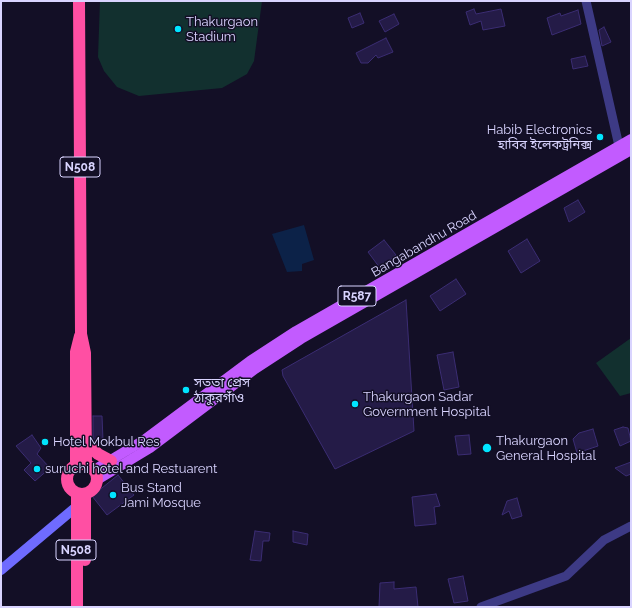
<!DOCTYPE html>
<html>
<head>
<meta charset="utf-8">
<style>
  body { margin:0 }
  #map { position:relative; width:632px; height:608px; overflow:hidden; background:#130f26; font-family:Raleway,sans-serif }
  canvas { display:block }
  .frame { position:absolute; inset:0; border:2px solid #d9d4ff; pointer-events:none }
</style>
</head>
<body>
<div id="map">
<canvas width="632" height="608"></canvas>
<div class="frame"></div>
</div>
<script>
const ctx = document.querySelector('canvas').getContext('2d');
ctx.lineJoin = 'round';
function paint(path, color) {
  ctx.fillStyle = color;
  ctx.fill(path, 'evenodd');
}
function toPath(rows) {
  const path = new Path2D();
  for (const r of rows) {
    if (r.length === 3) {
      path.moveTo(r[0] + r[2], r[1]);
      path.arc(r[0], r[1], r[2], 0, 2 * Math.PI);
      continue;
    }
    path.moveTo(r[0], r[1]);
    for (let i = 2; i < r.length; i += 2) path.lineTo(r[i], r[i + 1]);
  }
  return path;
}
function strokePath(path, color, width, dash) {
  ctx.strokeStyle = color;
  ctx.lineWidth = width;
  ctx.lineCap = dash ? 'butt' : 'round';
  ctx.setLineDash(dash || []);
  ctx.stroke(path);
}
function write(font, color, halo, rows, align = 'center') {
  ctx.font = font + ' Raleway,"Noto Sans Bengali",sans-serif';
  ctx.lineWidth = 3;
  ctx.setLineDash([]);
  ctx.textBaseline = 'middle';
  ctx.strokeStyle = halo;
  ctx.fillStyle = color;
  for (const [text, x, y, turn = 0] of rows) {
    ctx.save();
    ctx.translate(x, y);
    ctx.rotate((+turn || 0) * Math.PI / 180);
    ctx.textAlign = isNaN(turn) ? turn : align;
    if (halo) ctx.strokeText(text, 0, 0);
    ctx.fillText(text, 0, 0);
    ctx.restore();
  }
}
const green = toPath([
  [100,1,262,1,254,61,247,74,222,88,139,96,117,87,104,71,98,57],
  [631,338,631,393,620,396,596,363]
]);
const water = toPath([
  [304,225,314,260,302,264,302,271,287,272,272,234]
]);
const building = toPath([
  [474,9,476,14,501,9,505,26,483,30,481,21,470,25,466,12,474,9],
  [578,10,581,24,552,35,547,18,560,13,561,16,578,10],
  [360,13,364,23,352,28,348,18,360,13],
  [394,14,399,24,385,32,379,21,394,14],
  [604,27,611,42,602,46,599,30,604,27],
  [386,38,393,52,378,58,376,55,368,63,361,63,356,53,386,38],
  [585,56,588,66,573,69,571,59,585,56],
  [578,200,585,212,569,222,564,208,578,200],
  [527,239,540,261,521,273,508,251,527,239],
  [384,240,396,255,380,268,368,252,384,240],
  [456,279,466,294,440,311,430,296,456,279],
  [406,300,414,431,335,469,283,376,282,370,406,300],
  [453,352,459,387,444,390,437,355,453,352],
  [93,416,102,416,103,440,93,439,93,416],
  [623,427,628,428,631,441,620,446,614,430,623,427],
  [593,429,598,446,577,453,573,439,579,433,593,429],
  [32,435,41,448,37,454,50,468,35,481,24,470,31,463,16,446,32,435],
  [469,435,471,454,458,455,455,436,469,435],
  [631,462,631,474,626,476,615,468,631,462],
  [118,475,134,495,107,515,92,496,118,475],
  [436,494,440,506,434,507,436,524,415,526,412,497,436,494],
  [517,498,522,516,512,519,509,511,502,515,507,501,517,498],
  [255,531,270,533,269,541,263,541,261,561,250,560,255,531],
  [293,531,308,534,307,545,293,542,293,531],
  [463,576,468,601,454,603,448,579,463,576],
  [394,582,394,589,416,587,418,607,379,607,380,583,394,582]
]);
const street = toPath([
  [586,1,619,146],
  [481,607,566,576,604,540,631,526]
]);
const secondary = toPath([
  [1,570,76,507]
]);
const primary = toPath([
  [94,470,144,440,250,361,296,331,631,139],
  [97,480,150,448,255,369,301,339,631,150]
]);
const highway = toPath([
  [79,1,81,334,85,353,86,464],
  [86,443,98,454,111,461],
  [82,479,15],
  [76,464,76,352,80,336],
  [77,493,77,607],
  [85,560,85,494]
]);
const markers = [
  [178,29,4,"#00e5ff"],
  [600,137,4,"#00e5ff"],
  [186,390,4,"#00e5ff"],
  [355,404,4,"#00e5ff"],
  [45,442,4,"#00e5ff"],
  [487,448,5,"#00e5ff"],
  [37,469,4,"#00e5ff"],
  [113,495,4,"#00e5ff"]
];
const shields = [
  [80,167,40],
  [357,296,38],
  [76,550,40]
];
const shieldNames = [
  ["N508",80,167],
  ["R587",357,296],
  ["N508",76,550]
];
const poiNames = [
  ["Thakurgaon",186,22],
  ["Stadium",186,37],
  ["Habib Electronics",592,130,"right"],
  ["হাবিব ইলেকট্রনিক্স",592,145,"right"],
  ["সততা প্রেস",194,383],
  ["ঠাকুরগাঁও",194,398],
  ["Thakurgaon Sadar",363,397],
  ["Government Hospital",363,412],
  ["Thakurgaon",496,441],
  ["General Hospital",496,456],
  ["Hotel Mokbul Res",53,442],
  ["suruchi hotel and Restuarent",45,469],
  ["Bus Stand",121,488],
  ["Jami Mosque",121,503]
];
const streetNames = [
  ["Bangabandhu Road",424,244,-30]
];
paint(green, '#12302f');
paint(water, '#0c2248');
paint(building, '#241b47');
strokePath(building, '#3b2d73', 1);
strokePath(street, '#3d3a85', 9);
strokePath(secondary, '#6f6bff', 10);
strokePath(primary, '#c25bff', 10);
strokePath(highway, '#ff4fa3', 12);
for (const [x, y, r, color] of markers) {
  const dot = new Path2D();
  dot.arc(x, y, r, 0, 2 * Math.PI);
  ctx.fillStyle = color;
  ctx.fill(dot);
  strokePath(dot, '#130f26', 1.5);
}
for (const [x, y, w] of shields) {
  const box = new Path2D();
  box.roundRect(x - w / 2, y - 10, w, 20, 3);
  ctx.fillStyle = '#130f26';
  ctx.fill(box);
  strokePath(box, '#d9d4ff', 1);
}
write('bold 12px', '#d9d4ff', null, shieldNames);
write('13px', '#d9d4ff', '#130f26', poiNames, 'left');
write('13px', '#d9d4ff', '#130f26', streetNames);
</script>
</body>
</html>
